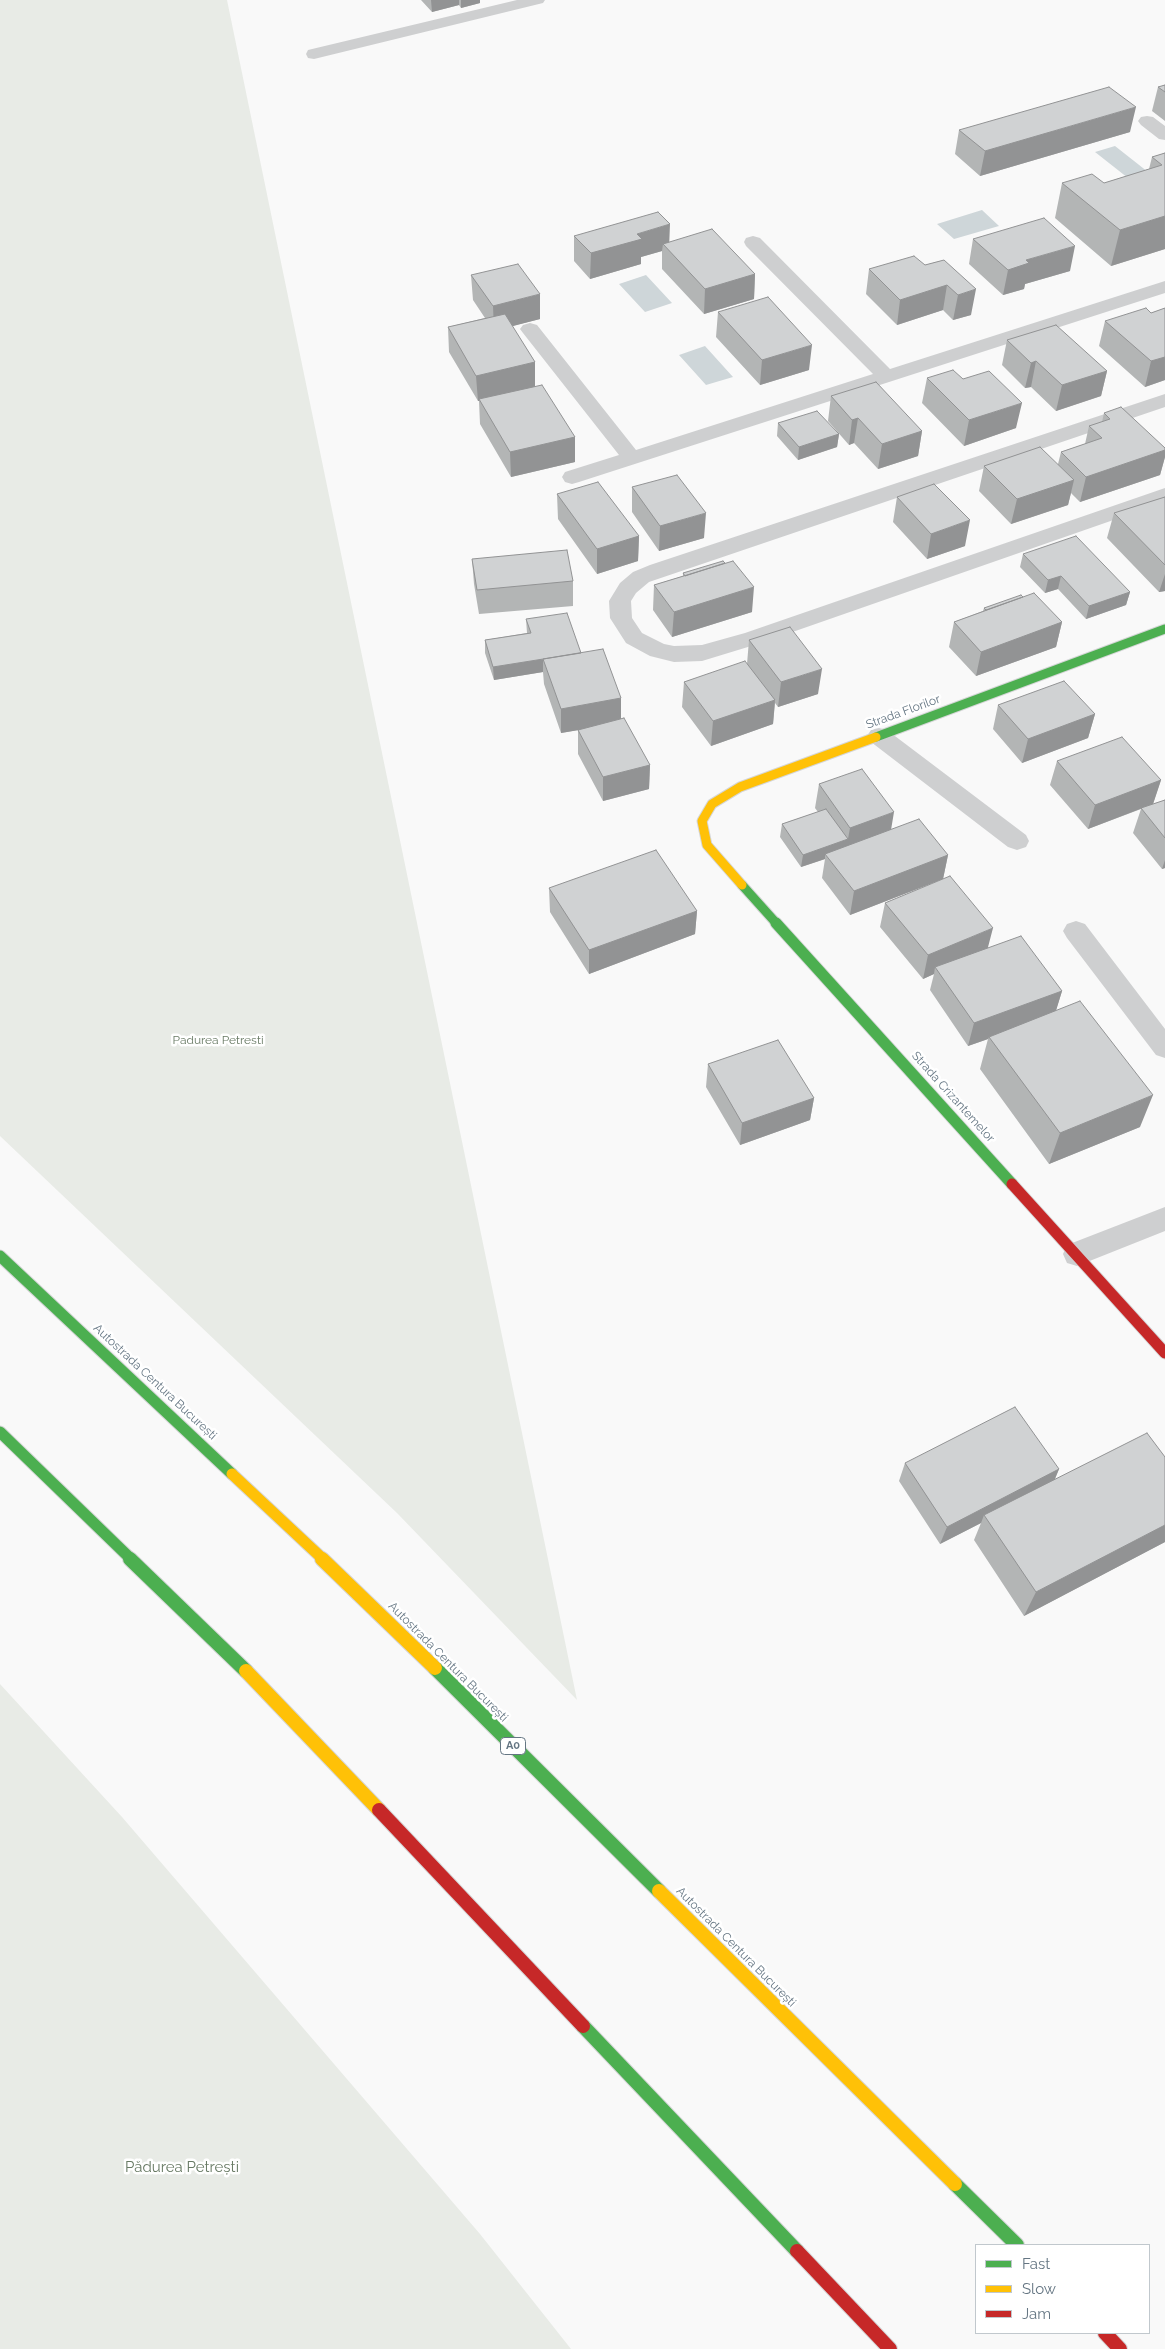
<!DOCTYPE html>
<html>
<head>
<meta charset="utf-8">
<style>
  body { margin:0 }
  #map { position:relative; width:1165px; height:2349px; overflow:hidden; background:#f9f9f9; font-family:Raleway,sans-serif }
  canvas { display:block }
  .legend { position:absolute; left:975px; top:2244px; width:175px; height:90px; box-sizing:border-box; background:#fff; border:1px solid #c1c8cd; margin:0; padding:6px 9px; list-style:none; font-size:15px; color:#657683 }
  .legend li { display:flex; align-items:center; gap:10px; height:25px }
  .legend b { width:25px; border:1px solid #c1c8cd }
</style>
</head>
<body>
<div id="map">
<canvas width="1165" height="2349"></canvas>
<ul class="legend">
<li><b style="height:6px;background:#4caf50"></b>Fast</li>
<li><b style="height:6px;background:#ffc107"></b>Slow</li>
<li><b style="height:6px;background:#c62828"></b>Jam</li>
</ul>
</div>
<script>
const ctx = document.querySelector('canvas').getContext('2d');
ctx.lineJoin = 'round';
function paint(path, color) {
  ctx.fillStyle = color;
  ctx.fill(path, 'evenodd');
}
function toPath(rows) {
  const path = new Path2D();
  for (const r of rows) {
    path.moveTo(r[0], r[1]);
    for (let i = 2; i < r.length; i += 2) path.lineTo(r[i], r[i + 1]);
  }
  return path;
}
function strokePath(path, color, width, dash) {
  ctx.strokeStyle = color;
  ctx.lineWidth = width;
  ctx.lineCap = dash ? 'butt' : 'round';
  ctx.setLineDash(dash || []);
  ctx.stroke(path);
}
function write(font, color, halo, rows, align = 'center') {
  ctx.font = font + ' Raleway,sans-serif';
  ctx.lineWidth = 5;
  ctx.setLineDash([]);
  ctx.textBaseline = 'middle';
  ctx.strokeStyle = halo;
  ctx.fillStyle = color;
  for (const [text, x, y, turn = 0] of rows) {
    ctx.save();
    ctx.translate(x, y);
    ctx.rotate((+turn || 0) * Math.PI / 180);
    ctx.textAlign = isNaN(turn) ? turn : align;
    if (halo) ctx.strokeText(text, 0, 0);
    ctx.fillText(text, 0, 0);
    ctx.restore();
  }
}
const green = toPath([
  [0,0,227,0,577,1700,397,1513,0,1136],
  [0,1684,122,1817,480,2234,571,2349,0,2349]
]);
const water = toPath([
  [1115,146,1148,172,1128,178,1095,152],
  [982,210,999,226,954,239,937,224],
  [646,275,672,303,645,312,619,284],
  [705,346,733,377,706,385,679,355]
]);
const street = toPath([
  [517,0,545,0,543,3,314,59,308,58,306,54,308,50,517,0],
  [1147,116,1153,117,1165,126,1165,140,1159,139,1141,125,1138,121,1141,117,1147,116],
  [753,236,760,238,890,369,1165,281,1165,293,579,482,572,484,565,482,562,477,565,472,619,455,523,333,520,329,523,325,530,323,537,325,636,450,873,374,746,246,744,242,746,238,753,236],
  [1165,394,1165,407,649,582,636,593,631,601,632,618,642,633,664,644,674,646,702,645,745,633,1165,488,1165,502,761,643,702,661,674,662,650,656,626,643,610,618,609,601,620,583,633,572,650,565,1165,394],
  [879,728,887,730,1026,835,1029,841,1026,847,1017,850,1008,847,871,742,867,736,871,730,879,728],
  [1076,921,1085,924,1165,1029,1165,1058,1156,1055,1067,938,1063,931,1067,924,1076,921],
  [1165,1207,1165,1231,1077,1266,1067,1263,1063,1254,1067,1245,1165,1207]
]);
const fastFar2 = toPath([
  [876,737,1165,629],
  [742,885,777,924]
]);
const fastFar1 = toPath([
  [776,923,1012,1184],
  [0,1256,232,1474],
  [0,1432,132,1560]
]);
const fast = toPath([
  [130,1559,246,1671],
  [435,1668,659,1891],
  [583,2026,797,2251],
  [955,2184,1017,2245]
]);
const slowFar2 = toPath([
  [742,885,707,845,702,821,712,804,740,787,876,737]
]);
const slowFar1 = toPath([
  [232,1474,324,1560]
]);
const slow = toPath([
  [322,1559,435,1668],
  [246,1671,379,1810],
  [659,1891,955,2184]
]);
const jamFar1 = toPath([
  [1012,1184,1165,1353]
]);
const jam = toPath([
  [379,1810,583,2026],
  [797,2251,890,2349],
  [1105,2333,1120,2349]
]);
const wall = toPath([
  [421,0,480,0,480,3,461,8,459,5,432,12],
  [1165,85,1165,121,1152,111,1158,87],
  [959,130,1130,132,980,176,955,154],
  [1165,153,1165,249,1111,266,1055,218,1062,183,1104,183,1149,169,1152,157],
  [574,236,669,242,755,274,754,299,704,314,662,269,662,251,641,257,641,264,590,279,574,261],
  [973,239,1070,271,1025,284,1024,289,1003,295,969,264],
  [944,260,971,315,953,320,943,310,897,325,866,294,869,269,925,265],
  [471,275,540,319,512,326,535,362,535,386,575,437,575,462,511,477,480,424,479,401,478,401,449,352,448,327,485,318,473,300],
  [1165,308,1165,380,1145,387,1099,346,1105,321,1151,313],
  [718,312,809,370,760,385,716,337],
  [1007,340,1107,371,1101,396,1056,411,1031,387,1025,388,1002,365],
  [927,378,1016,428,964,446,922,403],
  [831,396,922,431,918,456,878,469,854,443,849,445,828,421],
  [1104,413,1165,448,1165,457,1160,475,1080,502,1071,493,1068,505,1011,524,979,491,984,466,1058,464,1061,452,1085,444,1089,426,1102,422],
  [778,423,839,434,837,447,798,460,777,436],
  [632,487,704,538,659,551,632,512],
  [557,494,639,536,638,561,597,574,558,519],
  [897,497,965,546,927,559,893,522],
  [1165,497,1165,591,1159,592,1107,538,1114,513],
  [1023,554,1130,592,1126,605,1086,619,1058,589,1045,593,1020,567],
  [472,559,573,581,573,606,479,614,474,584],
  [725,563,752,612,672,637,653,610,654,585,683,576,683,573],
  [1023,597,1062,622,1056,647,976,676,949,647,954,622,983,611,984,608],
  [526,619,581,653,621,698,621,719,650,765,649,789,603,801,578,754,578,730,561,733,544,684,543,672,494,680,485,653,485,640,527,633],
  [749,640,818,694,778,707,775,703,773,724,711,746,682,707,684,682,747,664],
  [998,705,1095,714,1088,738,1022,763,993,729],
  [1057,761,1161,780,1153,804,1165,800,1165,868,1162,869,1133,833,1141,809,1088,829,1050,785],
  [819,784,891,830,948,855,943,879,850,915,822,878,825,859,801,867,780,837,782,824,818,812,815,808],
  [549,888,697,911,695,934,589,974,550,912],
  [885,903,988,948,1062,991,1056,1010,1140,1127,1049,1164,980,1069,988,1039,968,1046,930,990,934,974,923,979,880,927],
  [708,1064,814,1098,810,1120,740,1145,706,1087],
  [1165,1457,1165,1542,1024,1616,974,1540,981,1523,940,1544,899,1481,905,1463,1059,1469,1055,1479]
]);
const shadedWall = toPath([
  [431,0,459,0,459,5,432,12],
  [461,0,480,0,480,3,461,8],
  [1136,107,1130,132,980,176,985,151],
  [1165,216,1165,249,1111,266,1120,230],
  [670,224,669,249,663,244,662,251,641,257,641,264,590,279,591,253,637,234],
  [1075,246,1070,271,1025,284,1024,289,1003,295,1008,270,1026,260],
  [755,274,754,299,704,314,705,289],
  [947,285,943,310,897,325,900,300],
  [976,289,971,315,953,320,958,295],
  [540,294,540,319,494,331,493,306],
  [812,345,809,370,760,385,762,360],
  [1165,357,1165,380,1145,387,1151,361],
  [1036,361,1031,387,1025,388,1031,363],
  [535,362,535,388,479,399,479,401,478,401,476,376],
  [1107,371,1101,396,1056,411,1062,385],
  [1022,403,1016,428,964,446,969,420],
  [858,418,854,443,849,445,852,420],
  [922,431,918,456,878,469,882,444],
  [839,434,837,447,798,460,799,447],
  [575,437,575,462,511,477,510,452],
  [1165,450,1165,457,1160,475,1080,502,1086,477],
  [1074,480,1068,505,1011,524,1017,499],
  [706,513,704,538,659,551,660,526],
  [970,520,965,546,927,559,931,534],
  [639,536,638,561,597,574,597,549],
  [1165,574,1165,591,1159,592],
  [1061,576,1058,589,1045,593,1048,580],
  [754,587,752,612,672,637,674,612],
  [1130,592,1126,605,1086,619,1089,606],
  [1062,622,1056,647,976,676,981,652],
  [581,653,543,659,543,672,494,680,493,667],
  [822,669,818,694,778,707,781,682],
  [621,698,621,723,561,733,561,709],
  [775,700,773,724,711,746,713,721],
  [1095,714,1088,738,1022,763,1028,739],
  [650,765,649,789,603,801,603,777],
  [1161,780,1153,804,1088,829,1095,805],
  [894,812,890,836,825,854,825,859,801,867,803,855,848,839,850,828],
  [948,855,943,879,850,915,854,891],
  [1165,860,1165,868,1162,869],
  [697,911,695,934,589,974,589,950],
  [993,928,987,951,935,967,934,974,923,979,928,955],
  [1062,991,1055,1014,989,1037,988,1039,968,1046,974,1023],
  [1153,1095,1140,1127,1049,1164,1060,1133],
  [814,1098,810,1120,740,1145,742,1123],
  [1059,1469,1051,1488,984,1515,981,1523,940,1544,947,1527],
  [1165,1525,1165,1542,1024,1616,1036,1592]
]);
const building = toPath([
  [1165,85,1165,92,1158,87,1165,85],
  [1109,87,1136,107,985,151,959,130,1109,87],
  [1165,153,1165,216,1120,230,1062,183,1092,174,1104,183,1162,165,1152,157,1165,153],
  [658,212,670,224,637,234,642,239,591,253,574,236,658,212],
  [1044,218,1075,246,1026,260,1029,263,1008,270,973,239,1044,218],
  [712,229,755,274,705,289,663,244,712,229],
  [914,256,925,265,944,260,976,289,958,295,947,285,900,300,869,269,914,256],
  [518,264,540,294,493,306,471,275,518,264],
  [768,297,812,345,762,360,718,312,768,297],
  [1146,308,1151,313,1165,308,1165,357,1151,361,1105,321,1146,308],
  [505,314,535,362,476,376,448,327,505,314],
  [1056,325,1107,371,1062,385,1036,361,1031,363,1007,340,1056,325],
  [953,370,963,379,989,371,1022,403,969,420,927,378,953,370],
  [876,382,922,431,882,444,858,418,852,420,831,396,876,382],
  [542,385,575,437,510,452,479,399,542,385],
  [1121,407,1165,448,1165,450,1086,477,1061,452,1102,438,1089,426,1110,419,1104,413,1121,407],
  [817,411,839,434,799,447,778,423,817,411],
  [1040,447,1074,480,1017,499,984,466,1040,447],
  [677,475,706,513,660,526,632,487,677,475],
  [598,482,639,536,597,549,557,494,598,482],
  [934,484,970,520,931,534,897,497,934,484],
  [1165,497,1165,565,1114,513,1165,497],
  [1076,536,1130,592,1089,606,1061,576,1048,580,1023,554,1076,536],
  [567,550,573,581,477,590,472,559,567,550],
  [723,561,725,563,685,576,683,573,723,561],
  [733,561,754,587,674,612,654,585,733,561],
  [1034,593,1062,622,981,652,954,622,1034,593],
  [1021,595,1023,597,986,610,984,608,1021,595],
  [567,613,581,653,493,667,485,640,531,633,526,619,567,613],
  [790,627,822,669,781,682,749,640,790,627],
  [603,649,621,698,561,709,543,659,603,649],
  [745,661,775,700,713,721,684,682,745,661],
  [1064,681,1095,714,1028,739,998,705,1064,681],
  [624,718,650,765,603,777,578,730,624,718],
  [1122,737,1161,780,1095,805,1057,761,1122,737],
  [862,769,894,812,850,828,819,784,862,769],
  [1165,800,1165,838,1141,808,1165,800],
  [826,809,848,839,803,855,782,824,826,809],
  [919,819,948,855,854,891,825,854,919,819],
  [656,850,697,911,589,950,549,888,656,850],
  [950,876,993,928,928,955,885,903,950,876],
  [1021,936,1062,991,974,1023,935,967,1021,936],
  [1080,1001,1153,1095,1060,1133,989,1037,1080,1001],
  [778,1040,814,1098,742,1123,708,1064,778,1040],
  [1015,1407,1059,1469,947,1527,905,1463,1015,1407],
  [1147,1433,1165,1457,1165,1525,1036,1592,984,1515,1147,1433]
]);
const shields = [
  [513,1746,25]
];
const shieldNames = [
  ["A0",513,1746]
];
const streetNames = [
  ["Strada Florilor",903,712,-20],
  ["Strada Crizantemelor",953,1097,48],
  ["Autostrada Centura București",155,1382,43],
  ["Autostrada Centura București",448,1662,45],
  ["Autostrada Centura București",736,1947,45]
];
const parkNames = [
  ["Padurea Petresti",218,1040]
];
const nearParknames = [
  ["Pădurea Petrești",182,2167]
];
paint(green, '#e8ebe6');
paint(water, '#ced6d9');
strokePath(fastFar2, '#d5d6d7', 11);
strokePath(fastFar1, '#d5d6d7', 13);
strokePath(fast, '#d5d6d7', 16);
strokePath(slowFar2, '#d5d6d7', 11);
strokePath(slowFar1, '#d5d6d7', 13);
strokePath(slow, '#d5d6d7', 16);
strokePath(jamFar1, '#d5d6d7', 13);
strokePath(jam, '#d5d6d7', 16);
paint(street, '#cecfd0');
strokePath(fastFar2, '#4caf50', 9);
strokePath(fastFar1, '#4caf50', 11);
strokePath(fast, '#4caf50', 14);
strokePath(slowFar2, '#ffc107', 9);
strokePath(slowFar1, '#ffc107', 11);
strokePath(slow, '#ffc107', 14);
strokePath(jamFar1, '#c62828', 11);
strokePath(jam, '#c62828', 14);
paint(wall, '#b3b5b5');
paint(shadedWall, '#929394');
paint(building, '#d0d2d3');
strokePath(building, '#929394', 1);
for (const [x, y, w] of shields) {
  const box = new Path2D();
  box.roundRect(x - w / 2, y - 8.5, w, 17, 4);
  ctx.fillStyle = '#fff';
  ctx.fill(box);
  strokePath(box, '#657683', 1);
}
write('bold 11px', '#657683', null, shieldNames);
write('12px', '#657683', '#fff', streetNames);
write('12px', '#687a64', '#fff', parkNames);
write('15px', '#687a64', '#fff', nearParknames);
</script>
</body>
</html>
